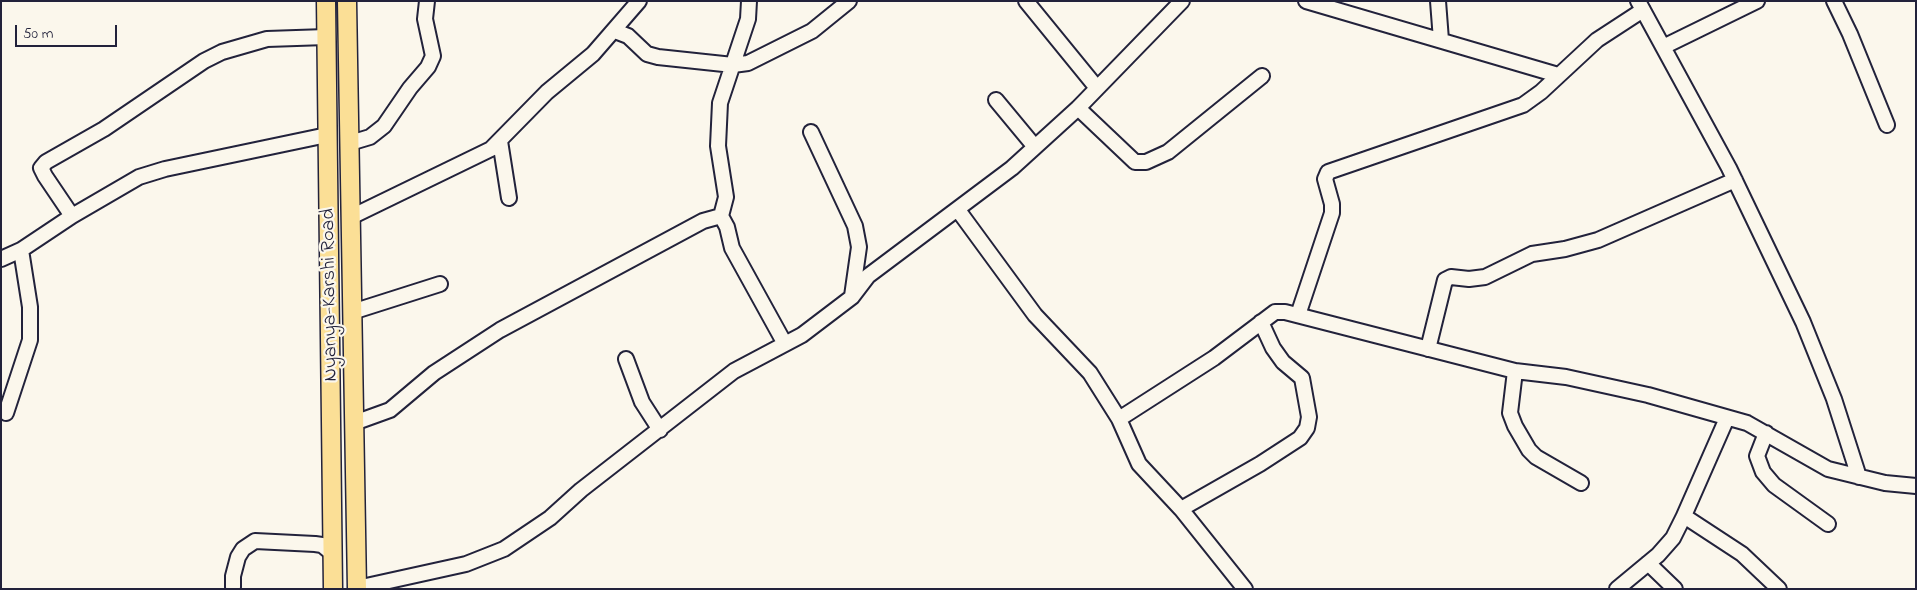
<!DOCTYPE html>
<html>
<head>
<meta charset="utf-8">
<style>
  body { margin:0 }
  #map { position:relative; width:1917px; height:590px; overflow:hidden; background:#fbf7ec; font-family:"Indie Flower",sans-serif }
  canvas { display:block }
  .frame { position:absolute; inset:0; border:2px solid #22223b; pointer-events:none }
  .scale { position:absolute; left:15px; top:25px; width:102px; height:22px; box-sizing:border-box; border:2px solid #22223b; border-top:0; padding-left:6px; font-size:15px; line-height:18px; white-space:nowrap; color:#22223b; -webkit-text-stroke:4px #fbf7ec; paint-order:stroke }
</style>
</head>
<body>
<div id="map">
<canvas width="1917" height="590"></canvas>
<div class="frame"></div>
<div class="scale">50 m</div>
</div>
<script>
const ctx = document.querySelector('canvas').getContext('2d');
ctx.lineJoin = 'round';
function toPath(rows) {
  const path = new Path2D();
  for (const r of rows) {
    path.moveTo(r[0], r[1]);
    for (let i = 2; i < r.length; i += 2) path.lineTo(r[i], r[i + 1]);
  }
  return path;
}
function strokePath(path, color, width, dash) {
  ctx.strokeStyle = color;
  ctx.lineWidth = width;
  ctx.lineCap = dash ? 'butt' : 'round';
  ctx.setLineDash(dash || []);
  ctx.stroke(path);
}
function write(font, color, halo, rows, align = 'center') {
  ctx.font = font + ' "Indie Flower",sans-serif';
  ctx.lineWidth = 4.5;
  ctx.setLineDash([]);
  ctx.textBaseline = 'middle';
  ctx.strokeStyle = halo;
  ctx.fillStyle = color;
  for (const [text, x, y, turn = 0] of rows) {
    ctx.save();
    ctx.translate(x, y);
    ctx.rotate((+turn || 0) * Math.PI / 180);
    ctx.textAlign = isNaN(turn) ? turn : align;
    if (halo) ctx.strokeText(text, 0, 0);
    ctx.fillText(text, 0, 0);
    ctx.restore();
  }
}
const minor = toPath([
  [1026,1,1097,88],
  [1306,1,1558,75],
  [1438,1,1441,40],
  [1638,1,1729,168,1803,322,1834,399,1859,477],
  [1834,1,1850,34,1887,125],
  [615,31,628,36,647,54,658,57,733,65,748,63,812,31,849,1],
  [1663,47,1757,1],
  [996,100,1035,147],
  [1078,108,1135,162,1146,162,1168,152,1262,76],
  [811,132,855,226,859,247,852,296],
  [500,141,509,198],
  [350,143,370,137,384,126,410,88,428,67,433,56,425,19,427,1],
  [958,210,1035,315,1090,373,1119,419,1139,464,1181,509,1245,589],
  [72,216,45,176,41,168,46,162,104,129,204,61,222,52,267,39,326,37],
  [721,216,726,197,718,146,720,103,748,19,749,1],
  [351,217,491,149,547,92,593,54,639,1],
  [1,259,21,250,72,216,139,177,165,169,327,135],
  [352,312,440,284],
  [1298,315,1332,213,1332,204,1325,179,1328,172,1523,105,1541,92,1597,40,1643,10],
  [1428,349,1445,280,1451,277,1469,279,1485,277,1532,254,1565,249,1598,240,1735,180],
  [626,359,642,402,660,430],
  [1515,371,1510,413,1515,426,1529,450,1536,457,1581,483],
  [6,413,30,340,30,307,21,250],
  [1119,419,1214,358,1275,312,1285,312,1515,371,1566,377,1648,395,1747,423,1828,469,1885,483,1916,486],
  [354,423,390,410,434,373,500,330,703,221,721,216,727,227,732,248,785,344],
  [1766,433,1757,456,1763,472,1774,485,1828,524],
  [1181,509,1260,464,1300,438,1307,428,1309,417,1302,378,1283,362,1273,348,1261,322],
  [1684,516,1742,554,1779,589],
  [1648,563,1675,589],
  [233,587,233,576,238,557,243,549,255,541,315,544,322,545,333,554],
  [357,588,466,564,504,549,550,518,581,490,734,371,802,335,852,297,868,276,1012,168,1078,108,1182,1],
  [1617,589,1658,555,1673,538,1683,518,1727,418]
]);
const major = toPath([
  [326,1,333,589],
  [347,1,357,589]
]);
const streetNames = [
  ["Nyanya-Karshi Road",331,295,-91]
];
strokePath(minor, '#22223b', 18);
strokePath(major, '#22223b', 21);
strokePath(minor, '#fbf7ec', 14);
strokePath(major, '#fbdf96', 18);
write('20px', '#22223b', '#fbf7ec', streetNames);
</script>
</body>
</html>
